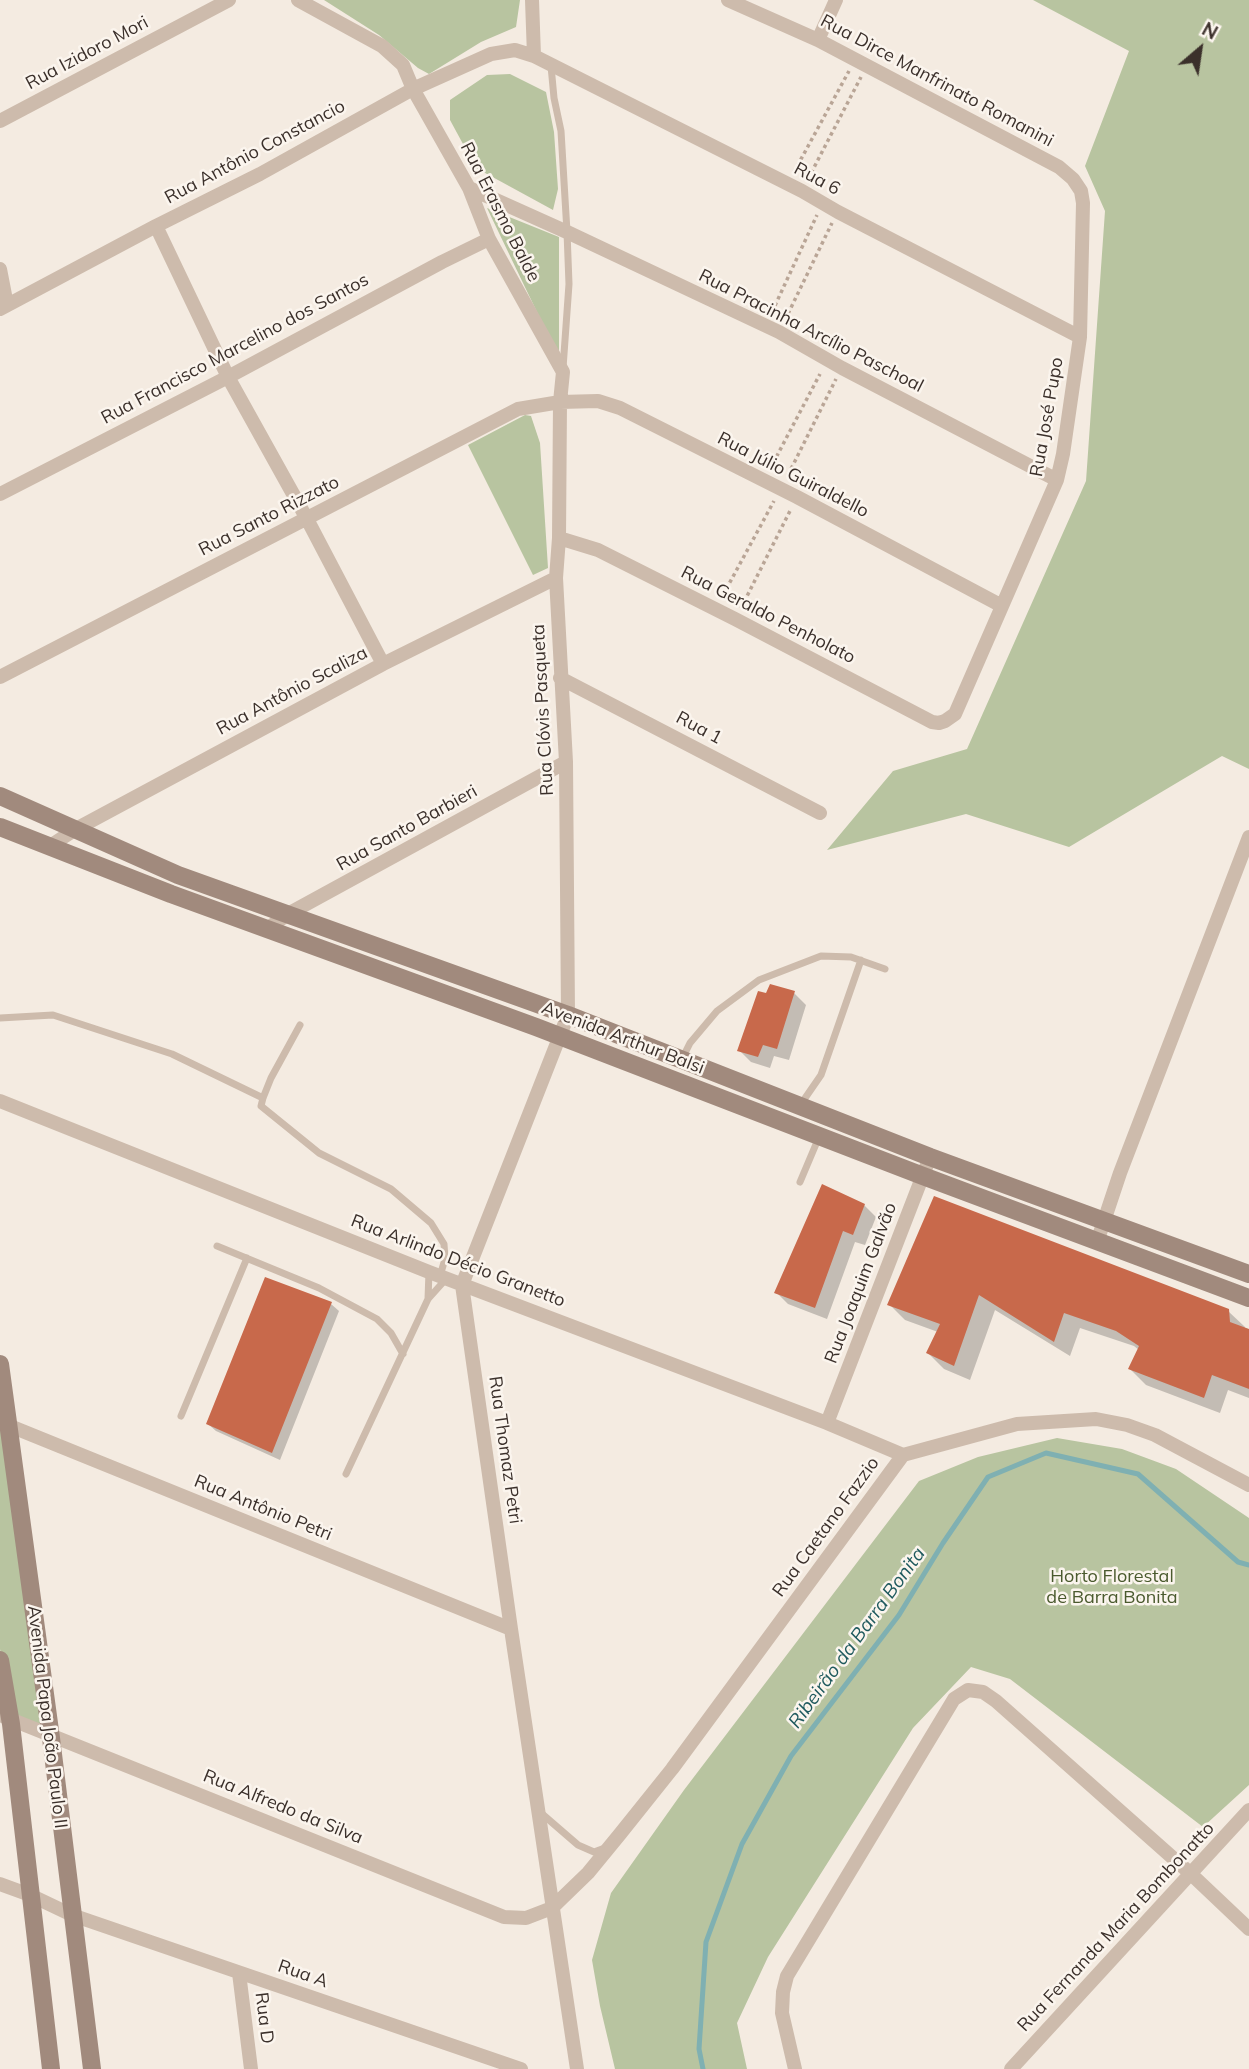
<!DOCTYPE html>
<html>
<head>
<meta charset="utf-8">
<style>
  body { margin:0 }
  #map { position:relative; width:1249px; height:2069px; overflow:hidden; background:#f4ebe1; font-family:Mulish,sans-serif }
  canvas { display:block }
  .north { position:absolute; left:1165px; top:14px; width:70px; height:70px; -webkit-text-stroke:5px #fbf5ee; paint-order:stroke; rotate:29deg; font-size:19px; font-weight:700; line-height:28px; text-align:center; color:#3b302b }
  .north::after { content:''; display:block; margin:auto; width:24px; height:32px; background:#3b302b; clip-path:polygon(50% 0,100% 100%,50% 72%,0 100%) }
</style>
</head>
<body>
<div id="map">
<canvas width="1249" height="2069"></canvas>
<div class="north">N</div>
</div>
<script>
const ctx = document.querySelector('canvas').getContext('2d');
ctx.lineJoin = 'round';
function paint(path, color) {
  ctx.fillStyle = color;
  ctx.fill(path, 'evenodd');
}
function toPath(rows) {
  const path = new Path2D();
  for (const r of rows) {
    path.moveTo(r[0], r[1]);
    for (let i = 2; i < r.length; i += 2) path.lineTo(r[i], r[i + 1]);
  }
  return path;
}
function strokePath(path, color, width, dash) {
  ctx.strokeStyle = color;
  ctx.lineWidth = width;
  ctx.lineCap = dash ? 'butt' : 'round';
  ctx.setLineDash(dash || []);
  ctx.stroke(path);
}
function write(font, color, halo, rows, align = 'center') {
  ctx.font = font + ' Mulish,sans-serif';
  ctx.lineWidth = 5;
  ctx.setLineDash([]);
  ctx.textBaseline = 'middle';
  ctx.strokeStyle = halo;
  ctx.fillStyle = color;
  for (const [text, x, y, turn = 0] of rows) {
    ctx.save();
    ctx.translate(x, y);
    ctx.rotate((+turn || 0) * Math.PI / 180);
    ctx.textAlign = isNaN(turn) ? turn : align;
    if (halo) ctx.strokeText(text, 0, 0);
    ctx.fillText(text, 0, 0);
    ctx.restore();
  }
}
const green = toPath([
  [324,0,520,0,516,27,481,42,429,74,418,68,379,35],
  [1033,0,1249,0,1249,769,1222,756,1069,847,966,814,827,850,893,771,967,749,1086,481,1105,211,1085,166,1129,51],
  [510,74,546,92,554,132,558,189,553,210,476,168,450,120,450,100,487,75],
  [487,208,559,237,559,358],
  [525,415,531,416,540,443,548,568,533,575,468,445],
  [0,1424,49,1735,12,1722,0,1649],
  [1057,1438,1122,1449,1176,1469,1249,1518,1249,1785,1203,1827,1010,1679,971,1667,913,1728,768,1957,737,2023,747,2069,615,2069,600,2006,592,1960,611,1893,684,1790,919,1481,978,1457]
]);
const shadow = toPath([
  [794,993,806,1005,789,1060,774,1056,770,1068,751,1062,739,1050,768,995],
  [935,1198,1228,1311,1245,1327,1245,1329,1249,1331,1249,1398,1228,1390,1220,1413,1146,1385,1130,1369,1139,1350,1134,1346,1080,1328,1070,1356,995,1310,970,1380,944,1369,928,1353,938,1332,905,1320,889,1304],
  [864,1205,876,1217,865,1245,855,1242,827,1319,788,1304,776,1292],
  [331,1304,339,1311,280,1460,216,1431,208,1424]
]);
const stream = toPath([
  [703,2069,699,2049,706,1942,742,1844,791,1756,899,1615,943,1543,988,1477,1046,1453,1138,1474,1238,1562,1249,1565]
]);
const building = toPath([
  [770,984,795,991,777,1049,763,1045,758,1057,737,1051,758,991,766,993],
  [822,1184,865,1204,853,1235,843,1231,815,1308,774,1293],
  [934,1196,1229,1309,1230,1322,1249,1329,1249,1389,1212,1375,1204,1398,1128,1369,1139,1346,1116,1331,1064,1313,1054,1342,979,1295,954,1366,926,1353,940,1324,887,1305],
  [265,1277,332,1302,272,1453,206,1424]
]);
const path = toPath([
  [794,172,849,71],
  [808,179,861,77],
  [772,312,817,215],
  [785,320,832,223],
  [770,469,820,374],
  [788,475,836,379],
  [723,595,774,501],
  [741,608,791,509]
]);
const service = toPath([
  [551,66,554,98,561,131,567,232,569,284,563,368],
  [0,1018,53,1015,172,1054,263,1098],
  [300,1025,271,1078,263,1098,261,1106,319,1153,391,1189,431,1223,444,1244,445,1259,440,1276],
  [682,1059,690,1043,717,1011,759,980,821,956,851,957,885,969],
  [801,1104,821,1075,861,960],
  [800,1182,819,1137],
  [217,1246,319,1288,377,1319,391,1333,403,1354],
  [428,1299,429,1272],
  [181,1416,247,1258],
  [346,1474,428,1299,446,1279],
  [541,1813,578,1845,594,1852,602,1849]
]);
const minor = toPath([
  [298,0,382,46,403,65,413,89,469,188,489,239,563,372,560,402,559,538,556,578,566,762,568,1015,462,1285,511,1629,577,2069],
  [532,0,534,56],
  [818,40,836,0],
  [0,121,229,0],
  [469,188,567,232,779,332,842,368,1057,480],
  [156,226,228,377,307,519,383,664],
  [0,269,7,305],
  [0,309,156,226,260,174,413,89,491,54,515,50,534,56,802,191,838,212,1080,337],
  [0,494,228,377,442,262,489,239],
  [559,538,598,550,735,619,932,722,939,723,945,721,955,714,1057,480,1063,454,1080,337,1083,203,1081,191,1073,179,1059,167,818,40,728,0],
  [0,677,518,409,560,402,598,401,620,408,797,497,1002,606],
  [560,678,820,813],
  [50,846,76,829,383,664,556,578],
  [267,929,288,914,566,762],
  [0,1101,429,1272,827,1423,903,1455],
  [1097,1242,1120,1173,1249,837],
  [0,1422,511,1629],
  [827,1423,930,1157],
  [0,1715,504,1917,526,1918,552,1908,558,1902,588,1873,620,1834,672,1769,903,1455,1017,1424,1096,1419,1127,1425,1155,1435,1249,1485],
  [0,1884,30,1895,72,1915,521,2069],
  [239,1973,251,2069],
  [795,2069,782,2013,783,1992,787,1976,954,1699,968,1690,983,1692,996,1701,1191,1874,1249,1929],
  [1011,2069,1249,1810]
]);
const secondary = toPath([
  [0,796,178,875,568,1015,930,1157,1249,1274],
  [0,827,171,894,536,1027,923,1176,1249,1298],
  [0,1364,51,1738,92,2069],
  [0,1660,11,1724,51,2069]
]);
const streetNames = [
  ["Rua Izidoro Mori",87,53,-28],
  ["Rua Dirce Manfrinato Romanini",937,81,28],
  ["Rua Antônio Constancio",255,152,-28],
  ["Rua 6",817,179,28],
  ["Rua Erasmo Balde",500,212,63],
  ["Rua Pracinha Arcílio Paschoal",811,331,27],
  ["Rua Francisco Marcelino dos Santos",235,349,-28],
  ["Rua José Pupo",1047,417,-80],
  ["Rua Júlio Guiraldello",793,475,27],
  ["Rua Santo Rizzato",269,516,-27],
  ["Rua Geraldo Penholato",768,615,27],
  ["Rua Antônio Scaliza",292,691,-28],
  ["Rua Clóvis Pasqueta",543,710,-93],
  ["Rua 1",699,728,28],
  ["Rua Santo Barbieri",407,828,-29],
  ["Avenida Arthur Balsi",623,1038,21],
  ["Rua Arlindo Décio Granetto",458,1261,21],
  ["Rua Joaquim Galvão",861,1283,-69],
  ["Rua Thomaz Petri",505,1450,82],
  ["Rua Antônio Petri",263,1508,22],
  ["Rua Caetano Fazzio",826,1527,-54],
  ["Avenida Papa João Paulo II",47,1717,83],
  ["Rua Alfredo da Silva",283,1807,22],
  ["Rua Fernanda Maria Bombonatto",1116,1927,-47],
  ["Rua A",303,1974,19],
  ["Rua D",264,2018,83]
];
const parkNames = [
  ["Horto Florestal",1112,1577],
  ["de Barra Bonita",1112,1598]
];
const waterNames = [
  ["Ribeirão da Barra Bonita",857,1638,-54]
];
paint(green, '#b8c4a0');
paint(shadow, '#0003');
strokePath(stream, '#7fb0b2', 5);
paint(building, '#c8694b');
strokePath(path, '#b9a596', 3.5, [3.5, 3.5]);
strokePath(service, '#cdbbac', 7);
strokePath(minor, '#cdbbac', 14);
strokePath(secondary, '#a18a7d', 18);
write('18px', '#3b302b', '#fbf5ee', streetNames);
write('18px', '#4a5a2e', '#fbf5ee', parkNames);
write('italic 19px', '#1f5a5e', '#fbf5ee', waterNames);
</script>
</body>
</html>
